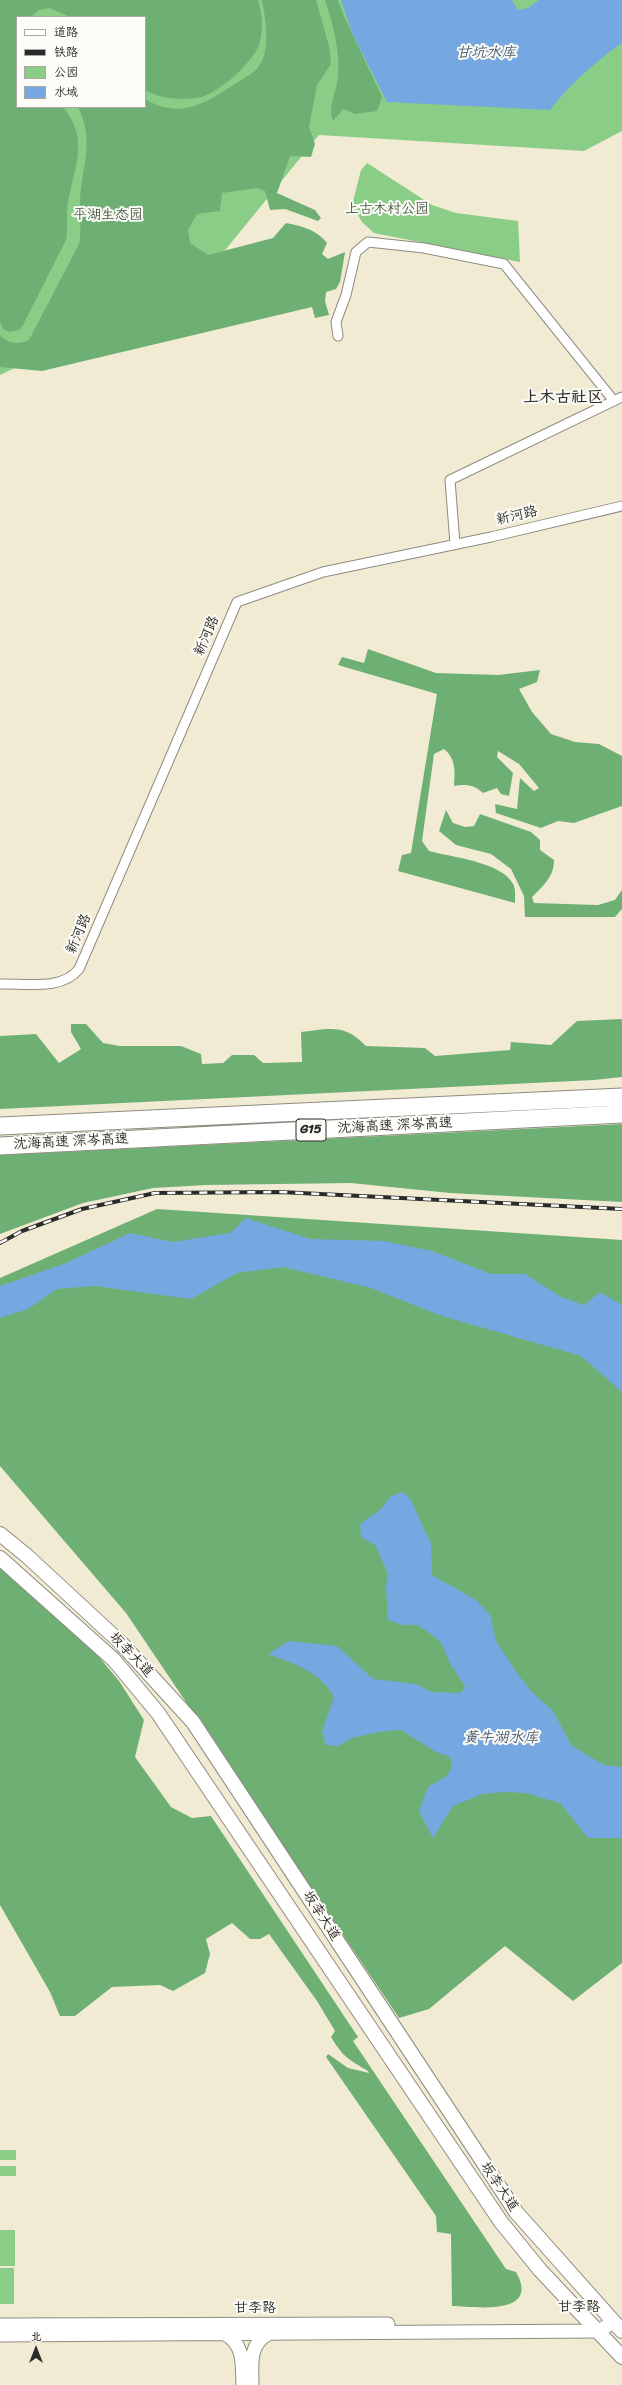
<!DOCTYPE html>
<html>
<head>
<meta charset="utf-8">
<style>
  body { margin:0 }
  #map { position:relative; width:622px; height:2385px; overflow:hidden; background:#f2ebd4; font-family:Sriracha,"LXGW WenKai TC",sans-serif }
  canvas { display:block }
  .legend { position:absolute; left:16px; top:16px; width:130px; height:92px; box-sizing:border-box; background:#fdfcf7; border:1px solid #a9a8a5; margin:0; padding:5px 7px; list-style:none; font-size:12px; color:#2b2b2b }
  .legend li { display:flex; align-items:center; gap:8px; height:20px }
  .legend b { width:20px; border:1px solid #a9a8a5 }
  .north { position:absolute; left:16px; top:2329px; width:40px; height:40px; -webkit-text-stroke:3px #fdfcf7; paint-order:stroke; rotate:0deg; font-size:11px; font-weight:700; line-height:16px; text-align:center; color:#2b2b2b }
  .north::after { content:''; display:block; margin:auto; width:14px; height:18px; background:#2b2b2b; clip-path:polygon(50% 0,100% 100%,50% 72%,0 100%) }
</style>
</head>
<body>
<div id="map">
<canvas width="622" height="2385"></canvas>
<ul class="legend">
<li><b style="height:5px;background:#fff"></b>道路</li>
<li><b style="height:5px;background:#2b2b2b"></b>铁路</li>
<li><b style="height:11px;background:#89cd87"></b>公园</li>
<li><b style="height:11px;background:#75a8e1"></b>水域</li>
</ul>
<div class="north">北</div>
</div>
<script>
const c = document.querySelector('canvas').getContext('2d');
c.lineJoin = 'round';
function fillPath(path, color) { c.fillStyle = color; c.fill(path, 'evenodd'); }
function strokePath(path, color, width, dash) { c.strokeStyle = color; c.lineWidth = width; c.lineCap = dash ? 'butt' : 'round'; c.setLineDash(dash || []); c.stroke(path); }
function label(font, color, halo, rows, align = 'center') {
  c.font = font + ' Sriracha,"LXGW WenKai TC",sans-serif'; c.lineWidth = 4; c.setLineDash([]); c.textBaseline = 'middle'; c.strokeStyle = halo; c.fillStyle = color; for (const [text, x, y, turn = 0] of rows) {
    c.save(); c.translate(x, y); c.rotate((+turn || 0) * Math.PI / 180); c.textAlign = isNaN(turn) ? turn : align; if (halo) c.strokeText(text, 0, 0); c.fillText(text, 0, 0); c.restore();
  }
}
fillPath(new Path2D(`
  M0,0H622V131L584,151L319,135L222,254L25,363L0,375ZM17,17H145V107H17Z
  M367,163L432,205L456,213L518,221L520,262L374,233L362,222L352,205L361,170Z
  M0,2150H16V2160H0Z
  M0,2166H16V2176H0Z
  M0,2230H15V2266H0Z
  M0,2268H14V2304H0Z`), '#89cd87');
fillPath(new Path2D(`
  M0,0H258C262,14 264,30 259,45C253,62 219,93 201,97C185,101 159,99 145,90V17H70L49,8L39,10L31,17H17V107H63C93,143 70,173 67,213C67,222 68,230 66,240L23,325L19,330L9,332L3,329L0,322Z
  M262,0H316L329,46L331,64L317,85L309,127L315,144L311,157L290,156L277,193L315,210L321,218L318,221L285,209L270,210L265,191L258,188L222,193L220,211L197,214L188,230L190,243L208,255L273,238L286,223C302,226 317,230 327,243L322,254L328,259L345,252L340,282L336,289L326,292L325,301L329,315L315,318L312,307L42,371L0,367V335C9,344 17,345 29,340L79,244C82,230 79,216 80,201C82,165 95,142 78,107H145V99C180,120 206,103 235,84C246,77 257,72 262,61C270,46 265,15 262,0Z
  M325,0H338L343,14L382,97L377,111L355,114L343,109L333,121C327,107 337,91 338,76C340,51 333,24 325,0Z
  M368,649L436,673L498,675L540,670L537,682L519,689L532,712L551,734L575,742L599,744L622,756V806L574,823L558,821L541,828L496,813L495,804L517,809L520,778L534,791L539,788L519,764L498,751L497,757L513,773L509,796L501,794L497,788L483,793C474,785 467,784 454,786C455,771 456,759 444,749L434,754L422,841L429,851C451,857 502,862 513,884C516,889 515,897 515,903L398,871L402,855L411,853L437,694L338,665L342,657L364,663Z
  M446,810L453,823L465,827L474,826L480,814L531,832L540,840V850L554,860C554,877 543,886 532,897L534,903L598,905L615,900L622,890V909L615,917H525L524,896L511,869L491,854L456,845L439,831Z
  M622,1019V1077L594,1080L0,1109V1036L36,1034L59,1063L81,1049L71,1032V1024H86L103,1043L120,1046H181L201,1054L202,1064L223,1063L232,1055H254L263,1063L302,1062L301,1032C330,1029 344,1023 366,1046L425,1048L435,1056L510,1050L511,1042L551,1045L577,1021Z
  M622,1124V1202L450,1193L351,1183L206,1185L153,1188L83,1203L0,1234V1155Z
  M157,1209L622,1240V1963L573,2001L505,1946L429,2009L399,2018L126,1613L0,1466V1278Z
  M0,1567L84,1639L119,1681L144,1720L135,1757L171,1807L192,1818L211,1816L358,2037L353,2041L506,2269L516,2272C541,2316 476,2307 452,2306L451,2234L437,2232L436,2216L326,2057L328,2054L348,2068L369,2073L368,2071C348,2059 343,2057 331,2037L335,2031L317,2001L269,1934L260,1939H250L232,1923L206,1939L210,1954L205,1973L173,1991L160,1985L112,1987L75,2016H60L50,1992L0,1905Z`), '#6eb074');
fillPath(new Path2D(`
  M341,0H512L518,10L528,8L539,0H622V43C595,62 570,84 550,110L387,102L352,33Z
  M246,1218L310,1239L384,1241L432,1251L491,1274H525L561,1297L584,1305L600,1292L622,1305V1392L581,1356L442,1316L371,1288L283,1267L237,1273L191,1299L95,1286L57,1289L28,1309L0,1318V1286L64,1264L130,1233L173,1242L230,1233Z
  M403,1492L411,1500L431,1544L432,1575L476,1600L490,1615L496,1641L517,1673L532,1692L553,1711L572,1746L604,1765L622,1767V1838H588L560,1803L526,1793L505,1792L482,1794L453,1806L433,1838L419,1811L428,1787L447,1776L452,1766L450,1757L436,1752L401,1730L378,1732L352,1738L339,1746L326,1745L322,1732L334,1697C321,1672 293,1663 268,1654L289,1641L337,1646L373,1679L416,1684L432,1692L461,1693L465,1686L451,1665L440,1641L418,1625H402L388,1620L386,1587L388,1574L376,1546L361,1537L360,1524L381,1509L391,1496Z`), '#75a8e1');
const street = new Path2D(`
  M338,336L336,322L346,295L356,252L368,242L424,248L504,264L614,401
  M455,544L450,480L622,397
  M0,984C25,983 62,991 79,969L237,602L323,572L491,537L622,506`);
const secondary = new Path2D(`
  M0,2325L388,2324
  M225,2334C245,2345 242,2365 243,2385
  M0,2335L598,2331L614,2322
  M252,2385C252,2366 248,2345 268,2334`);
const primary = new Path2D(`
  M0,1534L27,1556L121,1643L193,1722L516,2212L622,2331
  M0,1558L114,1660L158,1713L501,2222L540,2270L622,2357`);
const highway = new Path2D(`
  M0,1126L622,1097
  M0,1146L622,1114`);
strokePath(street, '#8e8b80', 11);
strokePath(secondary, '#8e8b80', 15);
strokePath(primary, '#8e8b80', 16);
strokePath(highway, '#8e8b80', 19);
strokePath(street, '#fff', 9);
strokePath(secondary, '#fff', 13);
strokePath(primary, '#fff', 14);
strokePath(highway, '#fff', 17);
const rail = new Path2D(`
  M0,1243L22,1231L82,1209L155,1193L280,1192L622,1209`);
strokePath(rail, '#2b2b2b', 4);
strokePath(rail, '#fdfcf7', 2.5, [8]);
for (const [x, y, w] of [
  [311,1130,30]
]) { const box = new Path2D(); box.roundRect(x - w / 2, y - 11, w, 22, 3); c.fillStyle = '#fdfcf7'; c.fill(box); strokePath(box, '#2b2b2b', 1); }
label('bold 13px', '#2b2b2b', null, [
  ["G15",311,1130]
]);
label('14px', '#475c47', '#fdfcf7', [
  ["上古木村公园",387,209],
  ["平湖生态园",108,215]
]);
label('14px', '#2b2b2b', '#fdfcf7', [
  ["新河路",517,516,-13],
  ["新河路",207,636,-67],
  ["新河路",79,934,-67],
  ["沈海高速 深岑高速",395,1126,-3],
  ["沈海高速 深岑高速",71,1142,-3],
  ["坂李大道",131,1655,46],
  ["坂李大道",321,1916,57],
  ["坂李大道",499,2187,56],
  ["甘李路",579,2307],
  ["甘李路",255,2308]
]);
label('italic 15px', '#495d74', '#fdfcf7', [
  ["甘坑水库",486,53],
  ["黄牛湖水库",501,1738]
]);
label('bold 16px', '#2b2b2b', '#fdfcf7', [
  ["上木古社区",563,398]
]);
</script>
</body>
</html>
